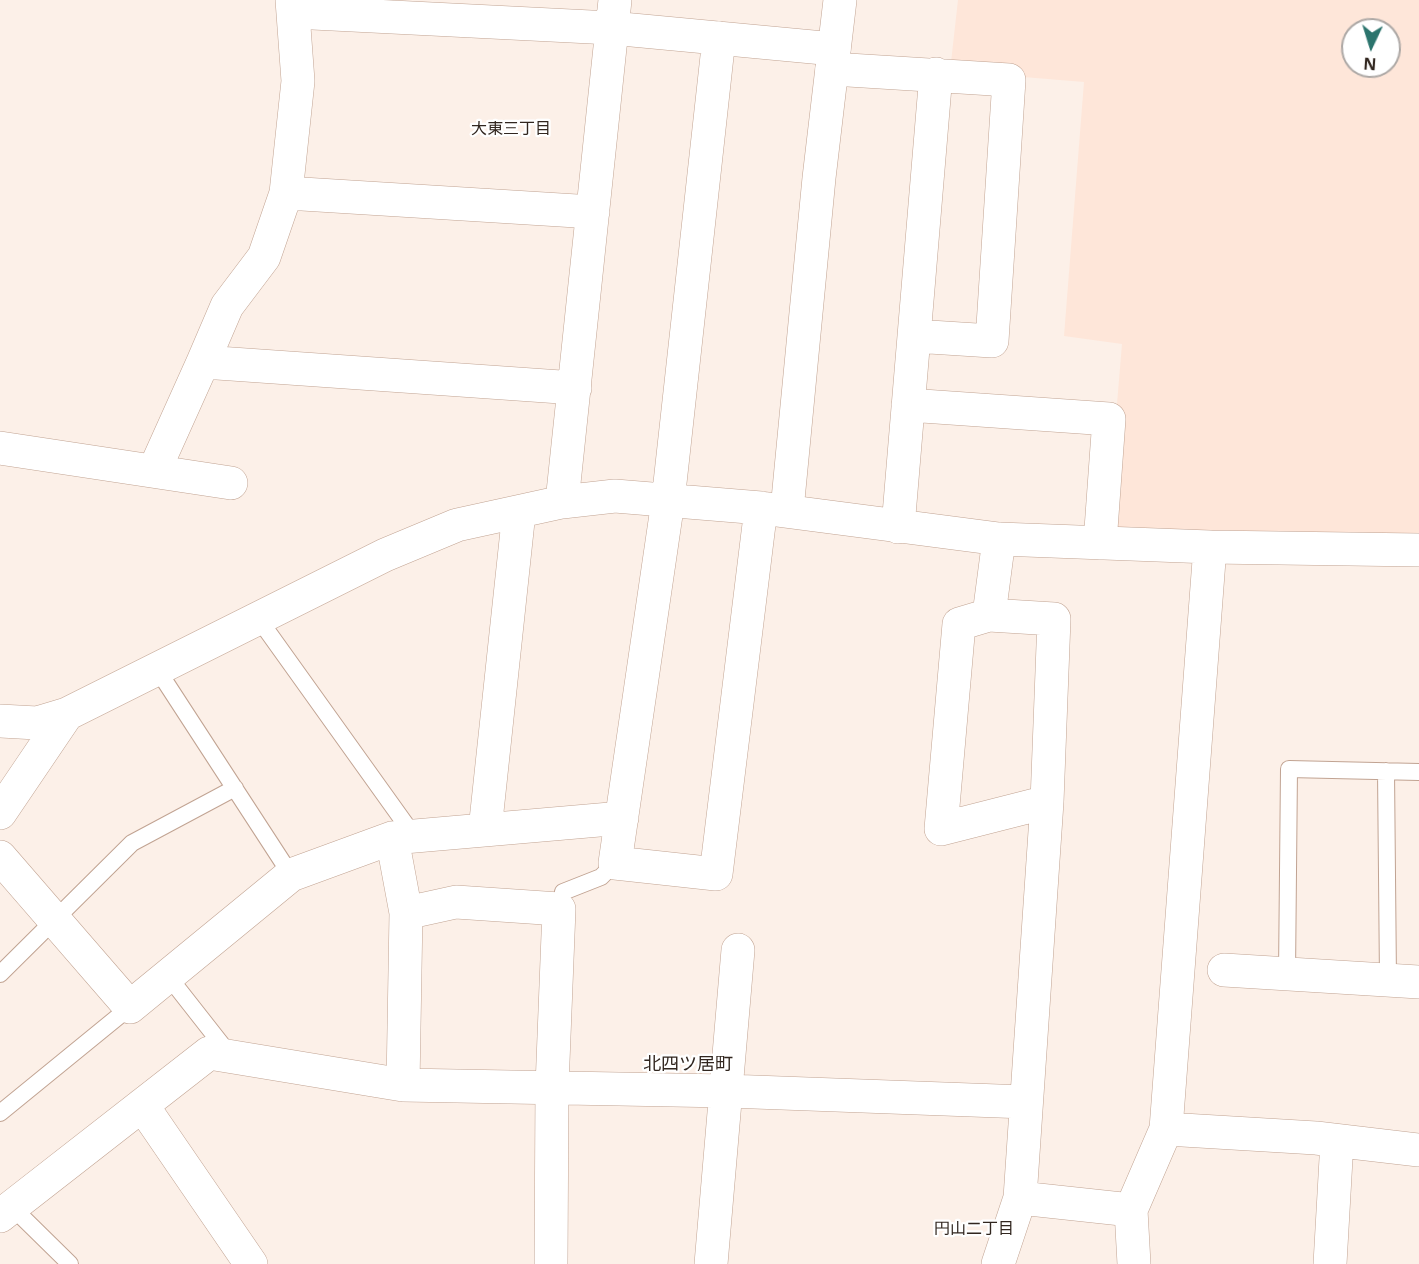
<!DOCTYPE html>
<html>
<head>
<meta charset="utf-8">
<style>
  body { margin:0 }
  #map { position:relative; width:1419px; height:1264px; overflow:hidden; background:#fcf0e8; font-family:"Open Sans",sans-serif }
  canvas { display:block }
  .north { position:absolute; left:1341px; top:18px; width:60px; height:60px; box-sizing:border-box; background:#fff; border:2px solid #ada8a5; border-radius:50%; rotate:184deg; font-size:16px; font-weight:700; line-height:24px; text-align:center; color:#31261f }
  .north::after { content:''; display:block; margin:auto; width:21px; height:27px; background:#2b746d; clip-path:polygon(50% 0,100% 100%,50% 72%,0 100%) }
</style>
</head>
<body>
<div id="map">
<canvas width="1419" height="1264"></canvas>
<div class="north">N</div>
</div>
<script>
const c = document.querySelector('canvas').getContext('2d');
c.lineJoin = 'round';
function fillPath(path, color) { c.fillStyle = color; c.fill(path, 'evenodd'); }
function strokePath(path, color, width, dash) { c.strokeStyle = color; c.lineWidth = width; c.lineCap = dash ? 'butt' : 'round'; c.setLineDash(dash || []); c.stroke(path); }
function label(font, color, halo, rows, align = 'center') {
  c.font = font + ' "Open Sans","Noto Sans JP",sans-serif'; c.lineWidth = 4.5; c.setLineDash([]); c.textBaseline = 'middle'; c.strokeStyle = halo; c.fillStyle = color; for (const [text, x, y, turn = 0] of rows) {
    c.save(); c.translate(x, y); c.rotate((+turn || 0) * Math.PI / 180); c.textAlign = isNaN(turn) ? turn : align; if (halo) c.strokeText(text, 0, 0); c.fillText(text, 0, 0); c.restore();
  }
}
fillPath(new Path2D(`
  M958,0H1419V538L1106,536L1122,344L1064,336L1084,82L950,71ZM1353,30H1389V66H1353Z`), '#fee6d9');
const service = new Path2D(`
  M258,618L414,836
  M157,669L291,875
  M1386,771L1388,980
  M559,909L563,892L601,877L615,863
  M0,974L132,843L235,788
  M1287,974L1289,769L1419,772
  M168,976L230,1055
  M0,1113L130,1007
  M12,1207L70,1264`);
const minor = new Path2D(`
  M292,0L298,81L286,193L264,257L227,306L203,362L575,388
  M293,12L611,28L834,49
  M719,38L668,501L615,863L716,874L761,508
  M832,69L1009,80L992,341L914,336
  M286,193L593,212
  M908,405L1109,419L1100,543
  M0,448L231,483
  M154,471L203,362
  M562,502L615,0
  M898,527L936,74
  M989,615L999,539
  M0,721L37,723L67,714L385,555L457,525L562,502L615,496L761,508L999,539L1210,547L1419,550
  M0,813L67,714
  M485,830L519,512
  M392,838L406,913L403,1085
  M0,857L130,1007L291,875L392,838L622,818
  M406,913L456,902L559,909L552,1087L551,1264
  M1224,970L1419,982
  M142,1105L251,1264
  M1166,1129L1210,547
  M1020,1198L1131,1210
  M0,1216L209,1053L403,1085L727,1091L1026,1102
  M711,1264L738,950
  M998,1264L1020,1198L1047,802L1054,619L989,615L959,624L941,829L1047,802
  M1134,1264L1131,1210L1166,1129L1316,1138L1419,1150
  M1330,1264L1337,1141`);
const tertiary = new Path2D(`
  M787,510L819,178L840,0`);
strokePath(service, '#c1a392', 18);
strokePath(minor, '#c1a392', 34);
strokePath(tertiary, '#c1a392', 34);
strokePath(service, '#fff', 16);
strokePath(minor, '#fff', 33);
strokePath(tertiary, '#fff', 33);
label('16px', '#31261f', '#fff', [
  ["大東三丁目",511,129],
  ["円山二丁目",974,1229]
]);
label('18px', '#31261f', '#fff', [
  ["北四ツ居町",688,1065]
]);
</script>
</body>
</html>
